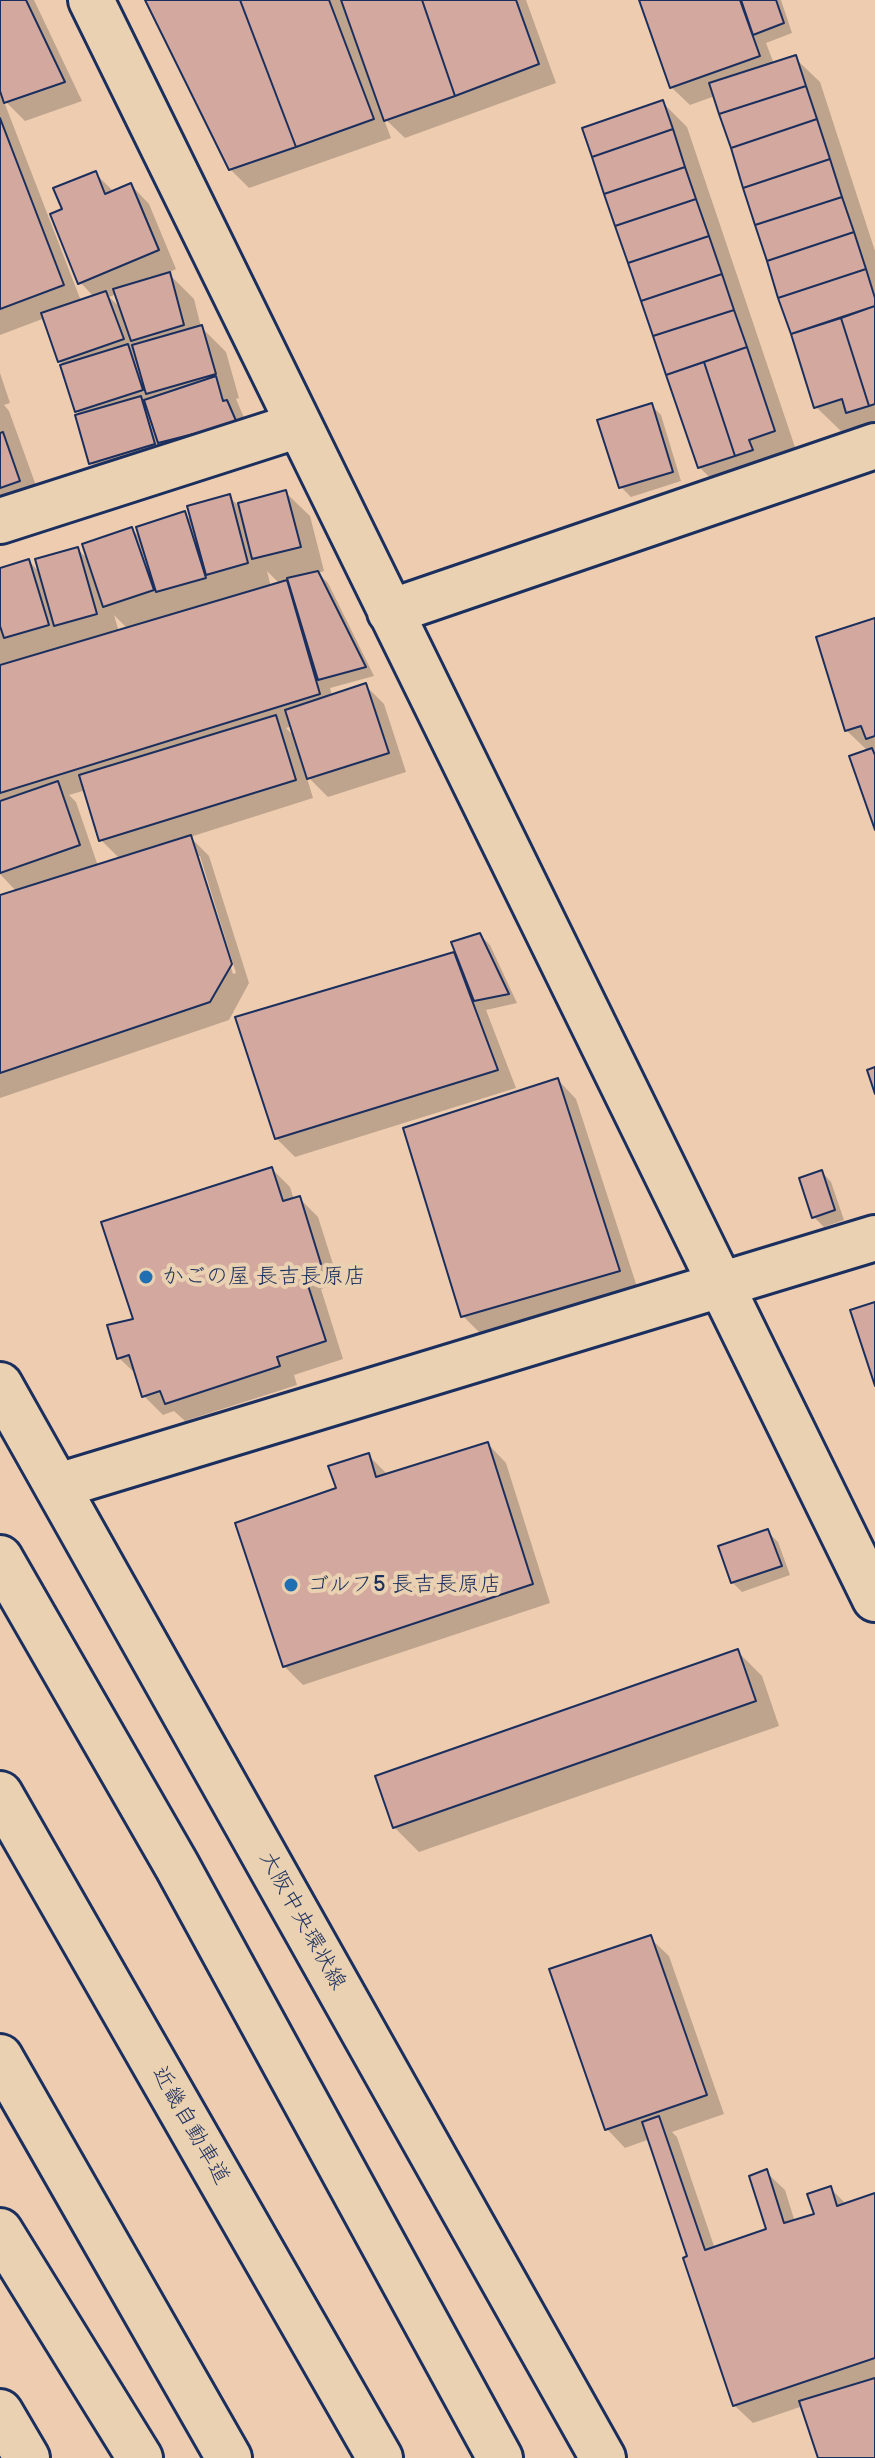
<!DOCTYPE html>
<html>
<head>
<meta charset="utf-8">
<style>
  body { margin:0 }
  canvas { display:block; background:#eeccb0 }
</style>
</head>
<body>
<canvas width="875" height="2458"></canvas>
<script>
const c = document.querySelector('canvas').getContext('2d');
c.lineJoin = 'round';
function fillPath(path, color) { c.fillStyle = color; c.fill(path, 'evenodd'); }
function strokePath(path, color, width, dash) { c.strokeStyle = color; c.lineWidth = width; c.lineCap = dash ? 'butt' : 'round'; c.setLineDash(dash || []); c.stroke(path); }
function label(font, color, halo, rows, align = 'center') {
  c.font = font + ' "Balsamiq Sans","Klee One",sans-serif'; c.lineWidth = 8; c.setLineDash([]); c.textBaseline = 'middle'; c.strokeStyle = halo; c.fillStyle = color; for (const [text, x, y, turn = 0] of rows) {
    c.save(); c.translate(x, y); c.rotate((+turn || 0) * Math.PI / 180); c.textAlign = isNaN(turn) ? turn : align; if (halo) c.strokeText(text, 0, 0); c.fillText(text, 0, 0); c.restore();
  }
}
fillPath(new Path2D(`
  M0,0H34L82,101L25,121L3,99L81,301L94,297L80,282L64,210L95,173L114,192L131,185L149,204L176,269L168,273L194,299L201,327L226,352L239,398L236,399L245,420L110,481L91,463L81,415L77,411L64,366L60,361L45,318L0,335ZM117,294L122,309L109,297Z
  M147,0H526L556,83L405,138L383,117L391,138L249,188L230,169Z
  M641,0H781L792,33L766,43L774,64L795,58L820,82L875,251V436L872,437L860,425L841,431L816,407L715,96L690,105L671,87Z
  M662,102L687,127L798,456L724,491L699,467L585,129Z
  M0,373L10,403L4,405L9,411L43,505L0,520Z
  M651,405L661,415L681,481L631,497L621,487Z
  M285,492L310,516L324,571L318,573L328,583L374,676L330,688L332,696L365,685L384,704L406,772L328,797L306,775L313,798L190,837L209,856L249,983L229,1020L0,1098V897L17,892L0,874V571L29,561L41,574L77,549L90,561L132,529L142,540L184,513L193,522L229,497L238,505ZM267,571L280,584L271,587ZM114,615L128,629L119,632ZM292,726L296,738L286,728ZM86,790L101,840L120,859L98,866L76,802L69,795ZM195,856H200L236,973L233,974Z
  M875,620V824L868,751L846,730Z
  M480,935L490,945L517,1003L486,1010L516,1088L295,1157L276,1138L454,954L460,961Z
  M558,1080L576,1099L638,1290L482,1335L463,1316Z
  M272,1169L290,1187L294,1200L299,1198L318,1217L339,1283L321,1289L343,1359L294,1375L297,1385L185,1421L174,1411L163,1415L144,1396L138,1376L119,1358L135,1321Z
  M822,1172L831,1182L844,1220L824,1227L814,1217Z
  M488,1444L506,1463L550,1603L303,1685L284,1666L338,1489L369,1456L387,1474Z
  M768,1532L778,1542L790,1575L742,1592L732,1582Z
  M737,1651L762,1676L779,1726L419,1852L394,1827Z
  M650,1938L669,1956L724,2114L672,2132L677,2137L715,2249L769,2230L766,2172L785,2190L795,2222L816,2215L830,2188L847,2205L875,2195V2458H820L803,2406L753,2423L734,2405L650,2139L625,2148L607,2129Z`), '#0003');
const building = new Path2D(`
  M0,0H26L65,82L4,103L0,91Z
  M145,0H240L296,147L229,170Z
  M240,0H329L374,119L296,147Z
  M341,0H422L455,96L384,121Z
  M422,0H516L539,64L455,96Z
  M639,0H740L760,56L670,88Z
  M741,0H776L784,23L753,35Z
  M796,55L806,86L719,114L709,83Z
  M806,86L817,119L731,148L719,114Z
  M663,100L673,129L592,157L582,128Z
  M0,118L64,285L0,309Z
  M817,119L830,159L743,188L731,148Z
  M673,129L685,167L604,194L592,157Z
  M830,159L842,197L755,225L743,188Z
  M685,167L696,199L615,226L604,194Z
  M96,171L105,194L131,183L159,250L78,284L50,214L62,209L53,188Z
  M842,197L854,232L767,261L755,225Z
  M696,199L709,236L628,263L615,226Z
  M854,232L866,269L778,298L767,261Z
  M709,236L722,274L641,301L628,263Z
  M866,269L875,298V306L791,334L778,298Z
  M170,272L184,325L131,341L113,289Z
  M722,274L734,310L653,336L641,301Z
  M106,291L124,339L58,362L41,313Z
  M875,306V404L869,406L841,318Z
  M734,310L747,347L666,375L653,336Z
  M841,318L869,406L846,413L842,399L814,408L791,334Z
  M202,325L216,374L146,394L132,345Z
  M128,344L143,390L75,412L60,365Z
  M747,347L775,431L749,440L753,450L735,456L704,362Z
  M704,362L735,456L698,468L666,375Z
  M216,376L223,401L227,400L237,423L158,443L144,400Z
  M141,396L155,444L89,464L75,415Z
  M652,403L673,472L619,488L597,420Z
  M3,432L20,481L0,488V433Z
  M286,490L301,547L252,559L238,503Z
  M230,494L248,563L206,575L187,506Z
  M185,511L206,578L156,592L136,527Z
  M132,527L154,590L103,607L82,544Z
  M78,547L97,614L54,626L35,559Z
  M29,559L49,625L4,638L0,626V568Z
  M318,571L366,667L318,680L287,578Z
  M287,580L320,694L0,793V665Z
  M875,618V736L866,739L861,726L845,731L816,637Z
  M366,683L389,753L307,779L285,710Z
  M276,715L296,780L99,841L79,775Z
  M872,748L875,755V830L849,756Z
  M58,781L80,845L0,873V801Z
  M191,835L232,964L210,1002L0,1073V895Z
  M480,933L509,994L474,1001L451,942Z
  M454,952L498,1070L275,1139L235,1017Z
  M875,1067V1094L867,1070Z
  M558,1078L620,1271L461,1317L403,1128Z
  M272,1167L283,1201L300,1196L321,1264L303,1270L326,1341L277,1357L280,1366L165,1404L160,1391L142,1397L129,1355L117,1359L107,1325L133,1319L101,1222Z
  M822,1170L835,1210L812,1218L799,1178Z
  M875,1302V1386L850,1310Z
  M488,1442L533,1584L283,1667L235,1523L336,1488L328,1466L369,1453L376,1477Z
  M768,1529L782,1566L731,1583L718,1546Z
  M738,1649L756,1701L393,1828L375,1776Z
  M651,1935L707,2095L605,2130L549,1969Z
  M659,2116L705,2250L766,2229L749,2176L767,2169L784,2223L814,2214L807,2194L831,2186L837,2206L875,2193V2358L733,2406L683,2258L687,2256L642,2122Z
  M875,2378V2458H818L799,2401Z`);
fillPath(building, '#d3a89e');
strokePath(building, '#1b2f5e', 2);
const minor = new Path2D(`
  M91,0L875,1599
  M0,521L299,425
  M390,612L875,446
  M58,1486L875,1238`);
const major = new Path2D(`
  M0,1385L603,2458
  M0,2412L27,2458`);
const highway = new Path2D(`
  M0,1558L177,1866L500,2458
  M0,1794L380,2458
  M0,2057L229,2458
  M0,2231L140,2458`);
strokePath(minor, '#1b2f5e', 50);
strokePath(major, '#1b2f5e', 50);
strokePath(highway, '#1b2f5e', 50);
strokePath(minor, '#ead1b2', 44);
strokePath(major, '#ead1b2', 44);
strokePath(highway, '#ead1b2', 44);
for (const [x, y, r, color] of [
  [146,1277,8,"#1f6fb2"],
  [291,1585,8,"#1f6fb2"]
]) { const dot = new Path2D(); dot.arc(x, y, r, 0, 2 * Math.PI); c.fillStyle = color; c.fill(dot); strokePath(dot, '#ead1b2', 3); }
label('22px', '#1b2f5e', '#ead1b2', [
  ["かごの屋 長吉長原店",162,1277],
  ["ゴルフ5 長吉長原店",307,1585]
], 'left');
label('22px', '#1b2f5e', '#ead1b2', [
  ["大阪中央環状線",302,1921,61],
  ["近畿自動車道",190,2126,60]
]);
</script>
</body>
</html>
